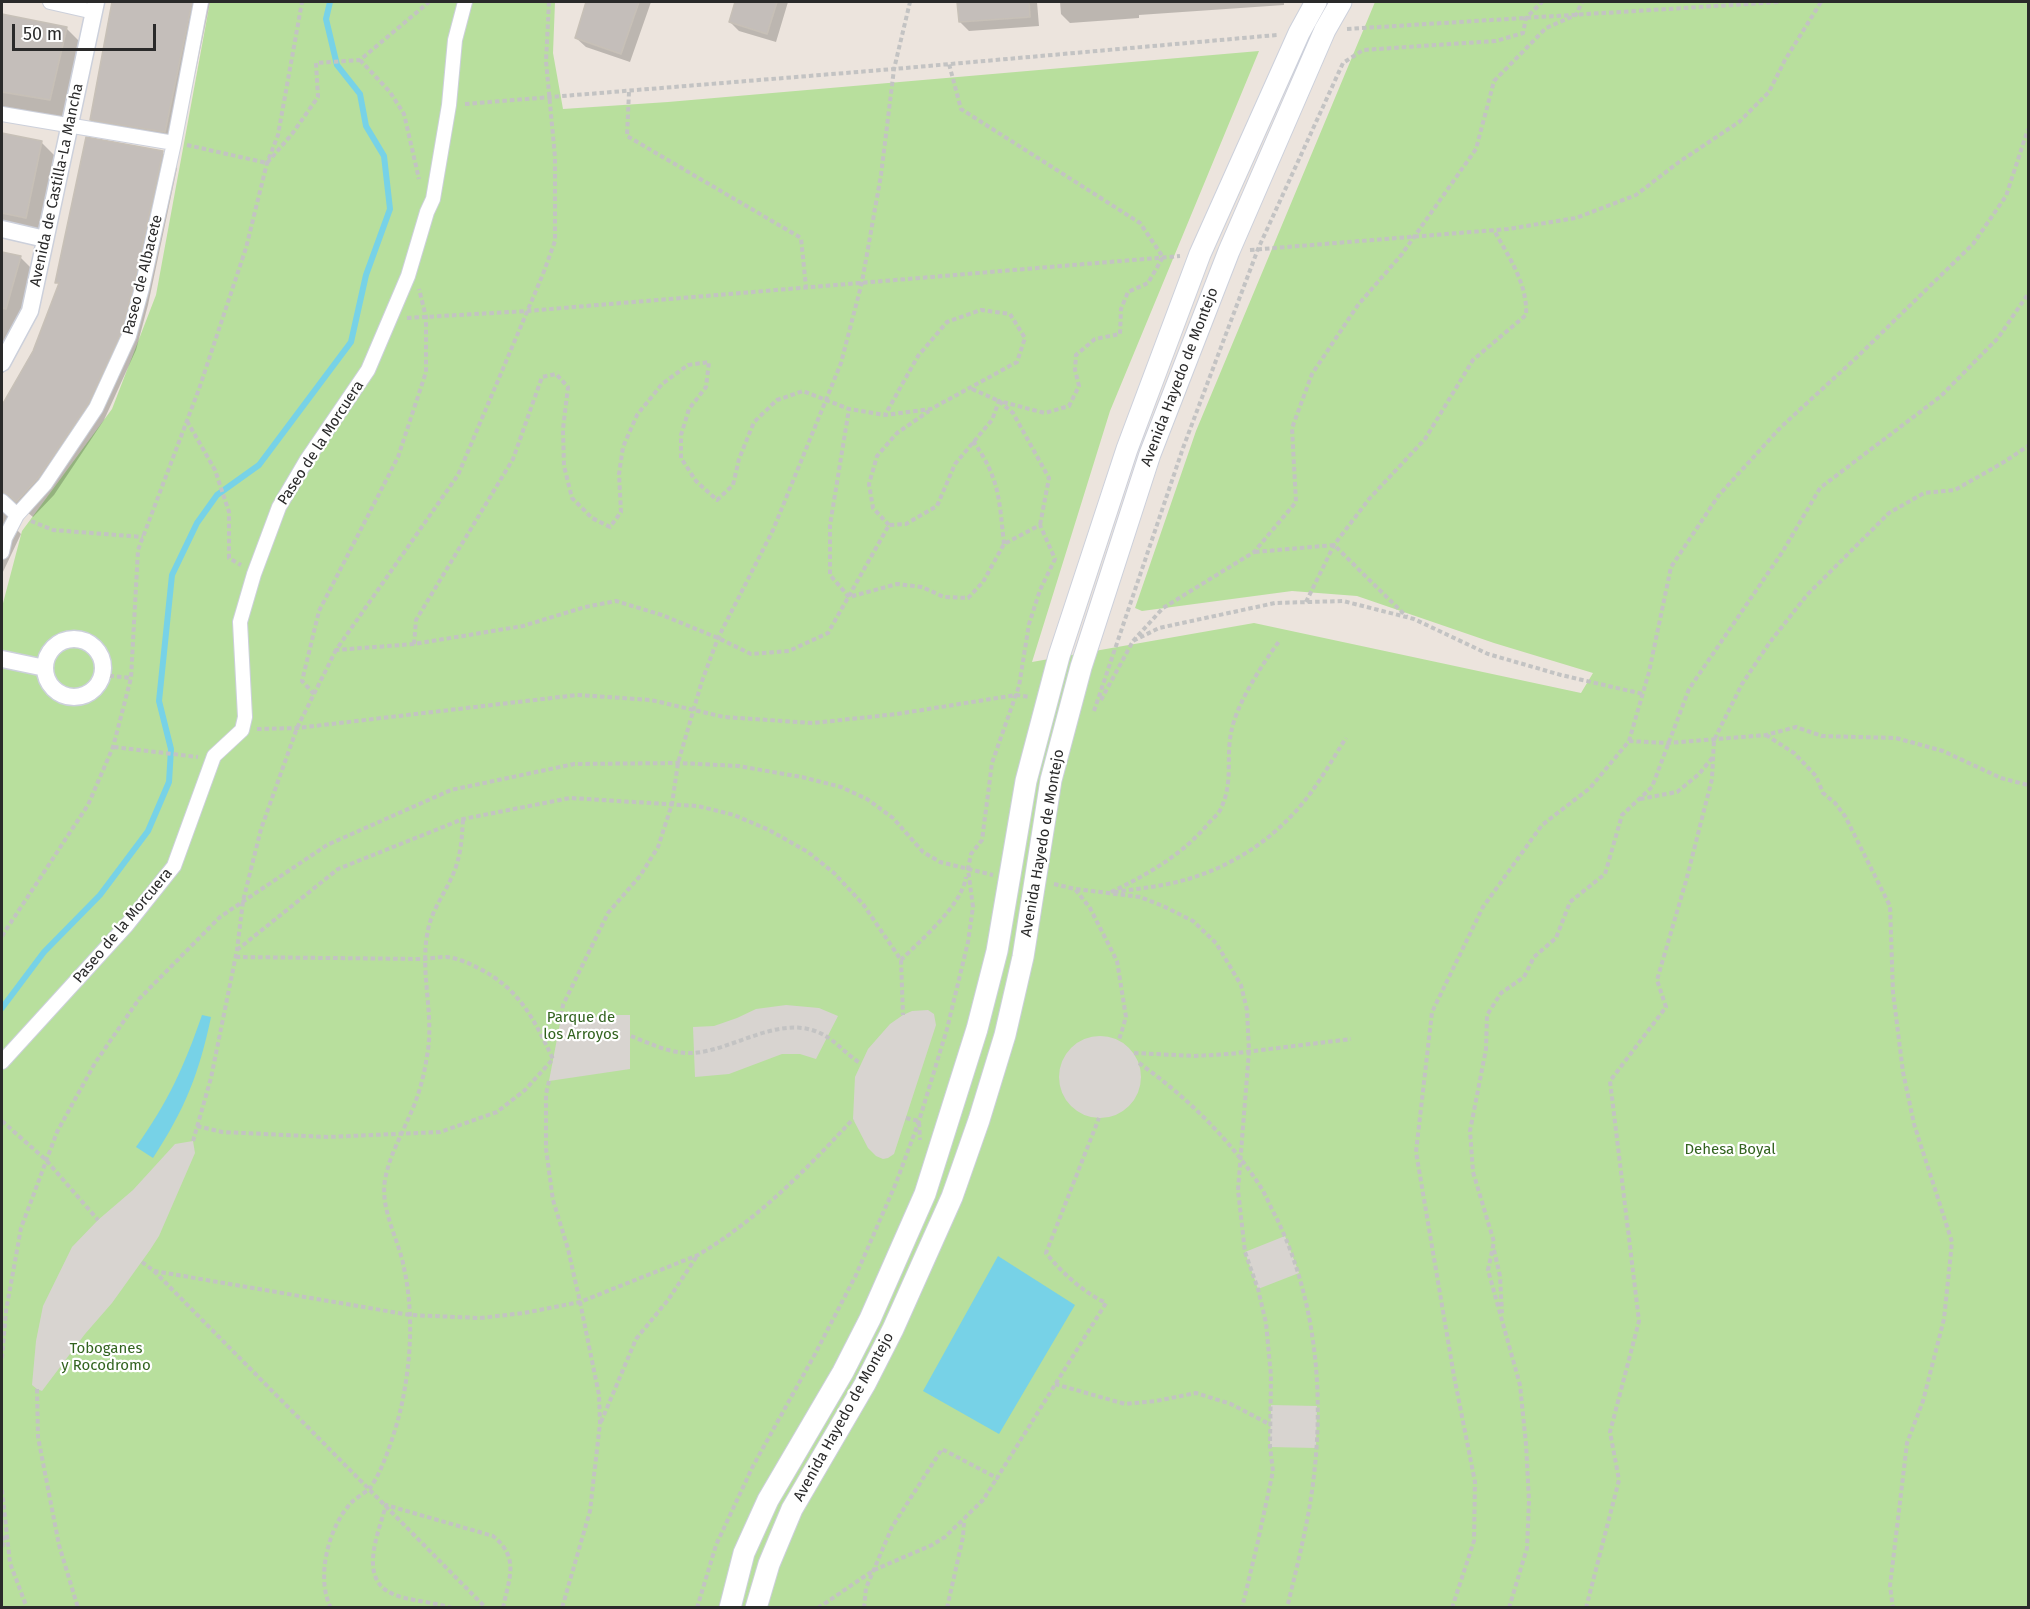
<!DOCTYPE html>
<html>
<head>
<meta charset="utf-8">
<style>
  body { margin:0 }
  #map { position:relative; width:2030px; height:1609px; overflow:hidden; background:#ece4dd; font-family:"Fira Sans",sans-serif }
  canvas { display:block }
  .frame { position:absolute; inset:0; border:3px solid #2a2a2a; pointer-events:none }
  .scale { position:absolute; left:12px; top:24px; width:144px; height:27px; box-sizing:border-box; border:3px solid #2a2a2a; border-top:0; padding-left:8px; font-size:18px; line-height:21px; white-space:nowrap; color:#2a2a2a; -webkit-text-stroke:4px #fff; paint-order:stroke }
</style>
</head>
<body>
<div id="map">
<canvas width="2030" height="1609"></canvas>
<div class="frame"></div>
<div class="scale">50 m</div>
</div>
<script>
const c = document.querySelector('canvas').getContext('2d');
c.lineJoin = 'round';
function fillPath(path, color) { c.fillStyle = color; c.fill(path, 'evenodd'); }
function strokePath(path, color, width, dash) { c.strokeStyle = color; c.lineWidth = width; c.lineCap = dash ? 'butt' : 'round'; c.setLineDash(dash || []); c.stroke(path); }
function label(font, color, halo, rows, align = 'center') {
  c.font = font + ' "Fira Sans",sans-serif'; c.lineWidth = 4.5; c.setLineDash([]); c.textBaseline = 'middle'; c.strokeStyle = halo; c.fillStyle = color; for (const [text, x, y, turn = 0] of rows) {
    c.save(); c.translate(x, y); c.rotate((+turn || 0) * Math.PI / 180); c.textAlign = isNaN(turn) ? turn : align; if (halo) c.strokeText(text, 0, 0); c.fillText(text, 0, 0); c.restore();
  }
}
fillPath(new Path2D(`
  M210,2H555L553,53L563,109L668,102L1259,51L1110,411L1032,662L1254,623L1581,693L1593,673L1494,643L1357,596L1292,591L1142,611L1135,608L1196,431L1375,2H2028V1607L2,1608V607L22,531L112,409L156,295Z`), '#b8df9d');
fillPath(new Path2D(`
  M786,1005L819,1008L838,1016L816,1059L800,1054H782L729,1074L695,1077L693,1027L714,1026L737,1018L756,1009Z
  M928,1010L934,1014L936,1025L894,1154L888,1158L883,1159L876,1156L868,1148L853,1119L855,1077L868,1049L890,1024L903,1015L912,1011Z
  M608,1015H630V1069L549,1081L560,1023Z
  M1059 1077a41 41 0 1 1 82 0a41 41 0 1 1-82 0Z
  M193,1141L195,1153L159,1236L150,1250L112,1303L85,1334L42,1391L37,1389L32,1385L36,1341L43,1306L72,1247L98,1220L133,1190L175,1144Z
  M1285,1236L1299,1273L1258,1289L1245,1252Z
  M1271,1405L1317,1406L1316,1448L1270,1447Z`), '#d8d4d0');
fillPath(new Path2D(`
  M202,1015L211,1017C199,1074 185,1109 153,1158L136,1147C168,1102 184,1067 202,1015Z
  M998,1256L1075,1305L999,1434L923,1391Z`), '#77d2e7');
fillPath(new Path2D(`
  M114,2H210L180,147L106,134L91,119Z
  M587,2H651L630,62L586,47L576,38Z
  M737,2H788L776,42L739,31L730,22Z
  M959,2H1037L1039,26L969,31L960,22Z
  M1060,2H1284V5L1139,15V18L1070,23L1061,14Z
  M2,15L66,28L85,47L68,118L2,107Z
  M2,135L41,142L60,161L45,236L2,228Z
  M161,151L177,168L148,305L136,350L104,420L54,495L33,517L22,508L9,522L21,534L2,574V405L34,352L60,285L57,282Z
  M2,253L20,257L39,276L19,347L2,375Z`), '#0003');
strokePath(new Path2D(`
  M2,1008L44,952L100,895L148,831L169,782L171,749L159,701L172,575L197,523L217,495L259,465L351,342L366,275L390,209L384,156L366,126L360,94L337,65L326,19L330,2`), '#77d2e7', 6);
const building = new Path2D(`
  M112,2H192L165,132L90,120Z
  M586,2H639L621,54L575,38Z
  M735,2H777L767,34L729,22Z
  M957,2H1029L1030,17L959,22Z
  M2,14L67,27L50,100L2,92Z
  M2,133L42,141L26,218L2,213Z
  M86,137L163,151L133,288L121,333L88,404L38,478L16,502L8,494L2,492V405L33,351L59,283H55Z
  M2,252L21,256L6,309L2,308Z`);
fillPath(building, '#c4beba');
strokePath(building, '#c7c0b7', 1.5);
const pedestrian = new Path2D(`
  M50,2L94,12
  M2,114L174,143
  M2,501L17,515
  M2,552L5,538L17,515L45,484L96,408L129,336L142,288L174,143L201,2
  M2,1062L127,925L174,866L214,756L242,730L245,717L240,622L254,574L279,507L306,461L368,370L408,276L427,212L433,199L449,105L455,40L465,2`);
const minor = new Path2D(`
  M2,229L45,239
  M2,363L30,311L96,2
  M45 668a29 29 0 1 1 58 0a29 29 0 1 1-58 0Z
  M2,659L45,668`);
const tertiary = new Path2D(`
  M730,1608L744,1553L768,1500L843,1372L870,1319L925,1194L977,1029L997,951L1026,781L1059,656L1127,449L1200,254L1299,33L1316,2
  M756,1608L769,1564L792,1509L865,1384L893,1329L952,1197L979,1120L1005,1035L1023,957L1051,780L1081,667L1150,454L1229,251L1325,30L1341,2`);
strokePath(pedestrian, '#ccd0db', 16);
strokePath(minor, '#ccd0db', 19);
strokePath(tertiary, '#ccd0db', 23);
strokePath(new Path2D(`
  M549,2L546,61L555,157V241L543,274L458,475L336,650L414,644L523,626L585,607L616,601L662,615L718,638L751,654L789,651L828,633L889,525L906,524L937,506L955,464L992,420L999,401L1045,413L1069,406L1079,386L1075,370L1076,355L1095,339L1120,334L1121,309L1128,292L1148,283L1163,257L1140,223L961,109L949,64
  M1347,29L1780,2
  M360,60L390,92L404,114L419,179
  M629,92L627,136L801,238L806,287
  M465,104L894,69L1277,35
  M187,145L267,163L292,134L318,97L316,63L360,60L429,2
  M1250,250L1508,229L1576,218L1636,195L1679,162L1739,122L1769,92L1785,60L1821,2
  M407,318L527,311L1180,256
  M972,389L999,401L1013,413L1049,478L1040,525
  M187,421L215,470L229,512V558L241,565
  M973,441C1000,479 999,499 1004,544
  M31,521L53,530L143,537
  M889,525L873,508L869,484L877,456L897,433L929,411
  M1255,552L1334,545L1407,617
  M1306,602L1334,545L1369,499L1425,439L1473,360L1526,315C1528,284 1508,256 1494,230
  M1133,641L1163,608L1254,552L1296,502L1292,428L1312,374L1358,305L1402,254L1476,149L1494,81L1546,28L1576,15L1582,2
  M414,644L416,620L513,459L542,377L556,374L568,387L563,429L564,466L572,498L592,518L610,527L621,512L619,474L623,447L637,415L662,384L688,365L709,362L706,387L689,409L681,435V458L696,481L717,500L733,485L739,459L754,422L777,400L803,391L849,409L885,415L931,409L1017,362L1025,338L1010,314L981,310L947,322L918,356L885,415
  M102,675L131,678
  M314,694L302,681L319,611L398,457L426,372V317L419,289
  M1101,700L1133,641L1159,628L1275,603L1343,601L1414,619L1488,654L1561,675L1643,694
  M1094,711L1183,448L1258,249L1343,63L1363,50L1496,41L1523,33L1526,18L1542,2
  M257,729L297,728L577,695L651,700L724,717L813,723L897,714L1016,695L1029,697
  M1766,735L1794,753L1816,776L1823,793L1835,803L1845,816L1890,906L1893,992L1903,1072L1914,1124L1952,1242L1944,1319L1923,1401L1907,1443L1890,1586L1893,1608
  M1629,741L1668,743L1766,735L1796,727L1822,736L1896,738L1943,751L2001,778L2028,785
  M114,747L198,757
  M1640,799L1677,792L1699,774L1713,757
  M1054,884L1075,889L1090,908L1117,961L1126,1017L1119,1040
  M1076,889L1140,897L1163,906L1193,921L1216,943L1241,985L1247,1010L1249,1051L1238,1190L1245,1252L1258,1289L1266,1323L1271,1376L1270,1447L1273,1471L1258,1541L1242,1608
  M1111,892C1147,875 1182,855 1208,824C1213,818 1220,813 1222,806C1233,781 1226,759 1231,733C1236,704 1263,663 1280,640
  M1114,892C1135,889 1156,887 1177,882C1222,871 1263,847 1294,813C1315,791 1330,763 1346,738
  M2,936L88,805L113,747L131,678L138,550L199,389L246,248L267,163L278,135L302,2
  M237,950L338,869L463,819L570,798L698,806L734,815L769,830L808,852L834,873L863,904L901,960L903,1015
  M901,960C921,940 962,905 966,877
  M560,1023L563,1005L608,913L640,876L658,847L672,804L678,763L702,681L718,638L773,530L841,363L862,282L881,175L894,69L910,2
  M631,1036C651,1044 671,1054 693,1053C733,1050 776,1017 815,1031C833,1037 844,1053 860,1063
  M1134,1053L1195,1056L1229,1054L1351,1039
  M1139,1063C1187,1097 1230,1139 1262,1189C1267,1198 1271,1208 1276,1217C1320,1307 1326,1412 1309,1510C1303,1543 1295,1575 1287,1608
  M549,1081L546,1094V1149L553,1200L568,1249L580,1302L599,1395L600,1423L590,1511L562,1608
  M906,1118L919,1121L920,1140
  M2,1121L46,1160L98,1220
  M197,1126L222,1132L328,1137L440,1132L497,1112L525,1090L553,1059C534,1019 519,988 478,968C469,963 457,958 447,957C439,957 431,958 424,959L235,957
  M193,1141L211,1078L237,950L243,901L261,829L297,728L336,650
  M1494,1250L1500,1276L1502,1313
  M142,1262L154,1271L486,1608
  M154,1271L410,1315L480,1318L524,1313L580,1302L698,1255C757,1220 807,1169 853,1119
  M2,1358L6,1311L21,1228L57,1132L95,1063L139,999L220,917L327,845L451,790L574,764L678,763L738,766L802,777L841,787L867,799L893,818L923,852L940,862L993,875
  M1055,1384L1125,1404L1156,1401L1196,1393L1231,1404L1271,1425
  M37,1389L38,1437L59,1545L78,1608
  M601,1422L636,1339L668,1300L697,1256
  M2,1490L10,1563L27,1608
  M2,1540L7,1535L2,1547
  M331,1608C315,1578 329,1525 352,1502C357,1497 365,1493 370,1488C383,1471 396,1429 401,1408C411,1362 414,1314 404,1268C399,1240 380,1210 385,1180C389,1157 400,1138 409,1117C418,1098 424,1077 427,1056C435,1014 419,972 428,930C432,909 446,892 454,872C461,855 462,837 463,819
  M452,1608C435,1602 408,1601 393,1594C357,1579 379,1532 386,1505L493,1536C520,1558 509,1578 503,1608
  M697,1608L716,1545L753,1466L815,1354L856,1275L896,1183L919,1121L947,1029L968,942L973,907L968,869L971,854L982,840L992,763L1019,686L1029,624L1040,590L1055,559L1040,525L1004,544L983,582L968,598L944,597L922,587L897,584L849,597L830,575V525L849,409
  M818,1608L874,1570L932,1545L945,1537L983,1500L997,1478
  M864,1608L866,1588L892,1527L942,1449L997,1478L1106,1303C1082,1291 1063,1274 1046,1253L1099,1118
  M947,1608L963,1537L964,1521
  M1452,1608L1474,1541L1475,1482L1454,1376L1416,1152L1432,1012L1483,907L1542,825L1590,788L1629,741L1649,672L1671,567L1719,495L1781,427L1856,358L1973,244L2006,196L2028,129
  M1509,1608L1527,1548L1529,1501L1526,1444L1520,1385L1488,1270L1494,1242L1473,1172L1470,1131L1486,1049L1487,1015L1501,993L1524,977L1534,957L1556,938L1570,902L1605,874L1622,815L1652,787L1689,689L1783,551L1820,488L1941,396L1998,338L2028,294
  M1586,1608L1619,1480L1610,1432L1639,1321L1610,1081L1666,1007L1657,980L1686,881L1712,779L1714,740L1742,684L1770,642L1807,595L1889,513L1924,493L1955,490L2004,462L2028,446`), '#c3c3c3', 4, [4.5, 3]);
strokePath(pedestrian, '#fff', 14);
strokePath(minor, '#fff', 16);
strokePath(tertiary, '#fff', 21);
label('15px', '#2a2a2a', '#fff', [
  ["Avenida de Castilla-La Mancha",57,185,-78],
  ["Paseo de Albacete",143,275,-76],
  ["Avenida Hayedo de Montejo",1180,377,-69],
  ["Paseo de la Morcuera",321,443,-57],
  ["Avenida Hayedo de Montejo",1043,843,-80],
  ["Paseo de la Morcuera",123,926,-50],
  ["Avenida Hayedo de Montejo",844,1417,-61]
]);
label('15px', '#32631f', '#fff', [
  ["Parque de",581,1018],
  ["los Arroyos",581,1035],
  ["Dehesa Boyal",1730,1150],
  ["Toboganes",106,1349],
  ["y Rocodromo",106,1366]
]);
</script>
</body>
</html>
